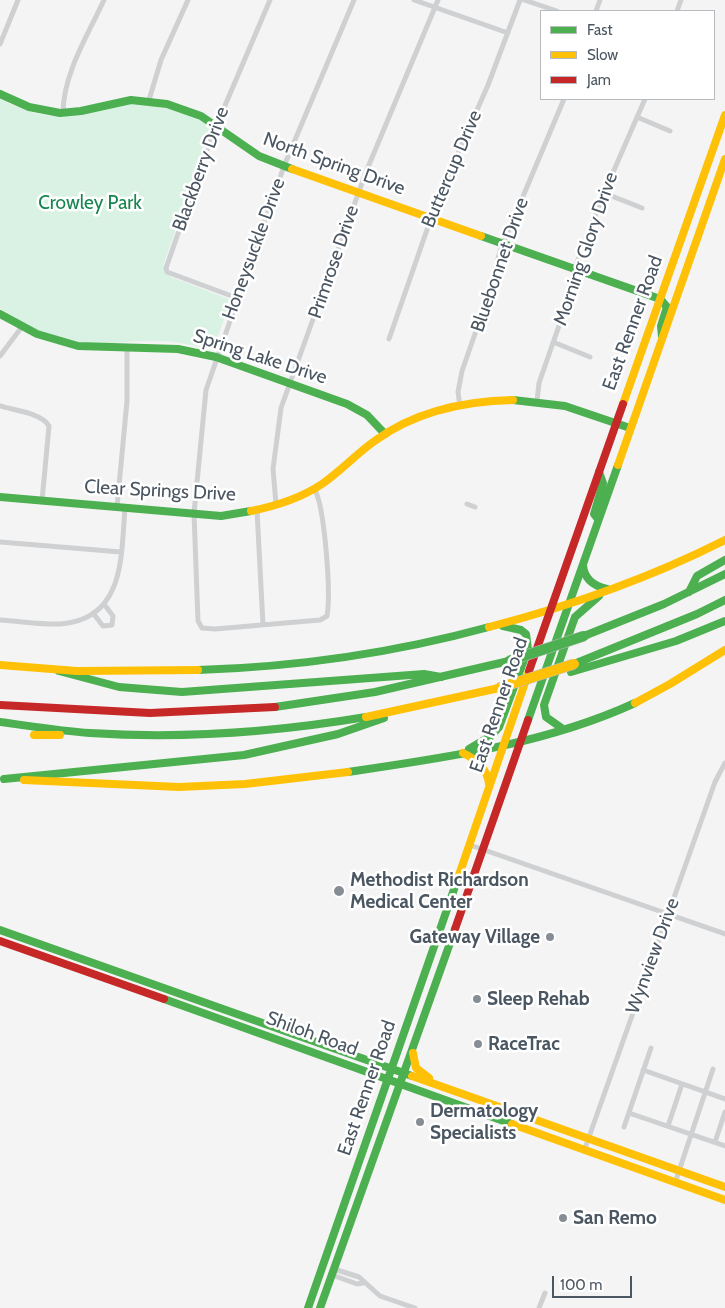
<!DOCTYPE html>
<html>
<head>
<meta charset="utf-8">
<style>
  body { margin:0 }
  #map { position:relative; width:725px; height:1308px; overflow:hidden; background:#f4f4f4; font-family:Cabin,sans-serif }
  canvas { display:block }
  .legend { position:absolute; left:540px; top:10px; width:175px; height:90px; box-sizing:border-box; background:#fff; border:1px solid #b7bbc0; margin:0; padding:6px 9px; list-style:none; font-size:15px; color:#4a5661 }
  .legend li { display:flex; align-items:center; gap:10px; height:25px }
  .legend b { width:25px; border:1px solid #b7bbc0 }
  .scale { position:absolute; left:552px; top:1276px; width:80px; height:22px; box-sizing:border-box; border:2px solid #4a5661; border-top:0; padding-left:6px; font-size:15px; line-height:18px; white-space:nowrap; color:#4a5661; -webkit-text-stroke:4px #fff; paint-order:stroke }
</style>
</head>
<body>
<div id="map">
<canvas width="725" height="1308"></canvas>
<ul class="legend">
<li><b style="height:6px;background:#4caf50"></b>Fast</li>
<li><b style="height:6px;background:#ffc107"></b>Slow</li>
<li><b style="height:6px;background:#c62828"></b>Jam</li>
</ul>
<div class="scale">100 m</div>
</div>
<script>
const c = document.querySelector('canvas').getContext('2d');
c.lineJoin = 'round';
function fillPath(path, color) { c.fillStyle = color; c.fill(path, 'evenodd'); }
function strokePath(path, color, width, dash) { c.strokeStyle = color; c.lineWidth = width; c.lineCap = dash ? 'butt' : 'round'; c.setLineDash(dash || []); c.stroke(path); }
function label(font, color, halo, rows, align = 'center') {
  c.font = font + ' Cabin,sans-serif'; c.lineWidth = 5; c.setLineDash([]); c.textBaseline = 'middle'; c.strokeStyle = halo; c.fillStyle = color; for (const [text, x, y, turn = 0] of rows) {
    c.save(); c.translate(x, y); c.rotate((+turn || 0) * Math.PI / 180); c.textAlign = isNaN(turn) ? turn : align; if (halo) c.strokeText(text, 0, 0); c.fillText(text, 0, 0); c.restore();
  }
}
fillPath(new Path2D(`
  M0,99C20,109 39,117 62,116C81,116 97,108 115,105C144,101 187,109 211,128L163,266L171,277L231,300L213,350C195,346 176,341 157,341C136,340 116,344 95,344C61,344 27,328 0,308Z`), '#d9f2e3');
strokePath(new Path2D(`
  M414,0L508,33
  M524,0L557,11
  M596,11L600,0
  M677,11L681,0
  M0,44L18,0
  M149,100L161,60L188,0
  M63,113C63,74 88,35 104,0
  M637,117L670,131
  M604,193L642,208
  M237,298L167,272L166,268L212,136L270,0
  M389,339L437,201L488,85L520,0
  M553,342L590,357
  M0,356L21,328
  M537,401L539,383L568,300L575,268L604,193L645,99
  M0,406C13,410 42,413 49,426L42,501
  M460,406L458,392L462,371L489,294L500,251L564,99
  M314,488C325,506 331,594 327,616L320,620L215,629L202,628L198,621L194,513L206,390L284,166L354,0
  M276,504L273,469L281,408L366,172L438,0
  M467,504L475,507
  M117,507L127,401V347
  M257,510L263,625
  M0,542L121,552
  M93,613L103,626L112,625L113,616L104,604
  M0,620C20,621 41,625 61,624C125,619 121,556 125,508
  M470,845L725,934
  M643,1070L725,1099
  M629,1113L725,1146
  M668,1126L682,1084
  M624,1127L651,1048
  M715,1142L725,1112
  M584,1151L715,782L725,763
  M675,1183L713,1069
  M333,1272L337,1270L359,1277L380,1296L415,1308
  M333,1272L335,1276L357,1284L363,1283
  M539,1308L545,1293`), '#ced0d2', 5);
strokePath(new Path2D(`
  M0,94L29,107L60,113L81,111L131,100L167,104L201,116L259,156L292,169
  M481,236L660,299L667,307L661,326L662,337
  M0,314L37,334L78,346L178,349L216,357L347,404L367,415L385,434
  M513,400L565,406L630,428
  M0,497L221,516L251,511
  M598,519L594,514L603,483L599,472
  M583,565C584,579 594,586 607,589
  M689,592L697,576L725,560
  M584,636L664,604L725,574
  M574,664L697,614L725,600
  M198,670C296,667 394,653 489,627
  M59,671L119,687L182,692L424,674L441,677
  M571,672L676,641L725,621
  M275,707L375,692L509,661
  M528,720L618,465
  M0,722C30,726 60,731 90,733C182,739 276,732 366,717
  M563,729L546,717L544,705L575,617L599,596
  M469,749L491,736L499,727L528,649L526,634L521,630L503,626
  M348,772C444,758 546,744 635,703
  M4,779L244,755L338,734L384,718
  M0,930L412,1076
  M164,999L512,1124
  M308,1308L459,875
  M320,1308L455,929`), '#4caf50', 8);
strokePath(new Path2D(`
  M292,169L481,236
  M623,404L725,115
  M618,465L725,159
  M251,511C276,506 301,498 322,484C341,471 357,453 376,440C415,412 465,401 513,400
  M489,627C570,606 650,578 725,540
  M0,665L77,671L198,670
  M635,703L670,684L725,650
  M366,717L499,688
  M34,735H60
  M463,753C477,760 487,768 489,784
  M24,780L179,787L245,784L348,772
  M459,875L529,671
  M413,1053L416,1068L429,1078
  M412,1076L725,1187
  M512,1124L725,1200`), '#ffc107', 8);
strokePath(new Path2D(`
  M529,671L623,404
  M0,705L150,713L275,707
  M455,929L528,720
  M0,941L164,999`), '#c62828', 8);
const fastBridge = new Path2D(`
  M509,661L584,636`);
const slowBridge = new Path2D(`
  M499,688L574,664`);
strokePath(fastBridge, '#b9bec3', 11, []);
strokePath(slowBridge, '#b9bec3', 11, []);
strokePath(fastBridge, '#4caf50', 10);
strokePath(slowBridge, '#ffc107', 10);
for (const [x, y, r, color] of [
  [339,891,6,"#868d94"],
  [550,937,5,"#868d94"],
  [477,999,5,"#868d94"],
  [478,1044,5,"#868d94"],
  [420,1122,5,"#868d94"],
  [563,1218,5,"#868d94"]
]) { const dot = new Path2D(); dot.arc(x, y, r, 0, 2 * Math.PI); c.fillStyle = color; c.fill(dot); strokePath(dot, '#fff', 2); }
label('19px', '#4a5661', '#fff', [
  ["North Spring Drive",334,164,20],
  ["Blackberry Drive",201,169,-70],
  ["Buttercup Drive",452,169,-67],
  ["Honeysuckle Drive",254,249,-70],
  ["Morning Glory Drive",586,249,-71],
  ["Primrose Drive",334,262,-71],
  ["Bluebonnet Drive",500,265,-71],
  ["East Renner Road",633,323,-70],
  ["Spring Lake Drive",260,357,18],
  ["Clear Springs Drive",160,491,3],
  ["East Renner Road",499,705,-71],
  ["Wynview Drive",653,956,-70],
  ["Shiloh Road",312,1034,20],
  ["East Renner Road",367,1088,-71]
]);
label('19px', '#17864f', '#fff', [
  ["Crowley Park",90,203]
]);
label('bold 19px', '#4a5661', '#fff', [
  ["Methodist Richardson",350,880],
  ["Medical Center",350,902],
  ["Gateway Village",540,937,"right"],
  ["Sleep Rehab",487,999],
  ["RaceTrac",488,1044],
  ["Dermatology",430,1111],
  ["Specialists",430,1133],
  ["San Remo",573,1218]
], 'left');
</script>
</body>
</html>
